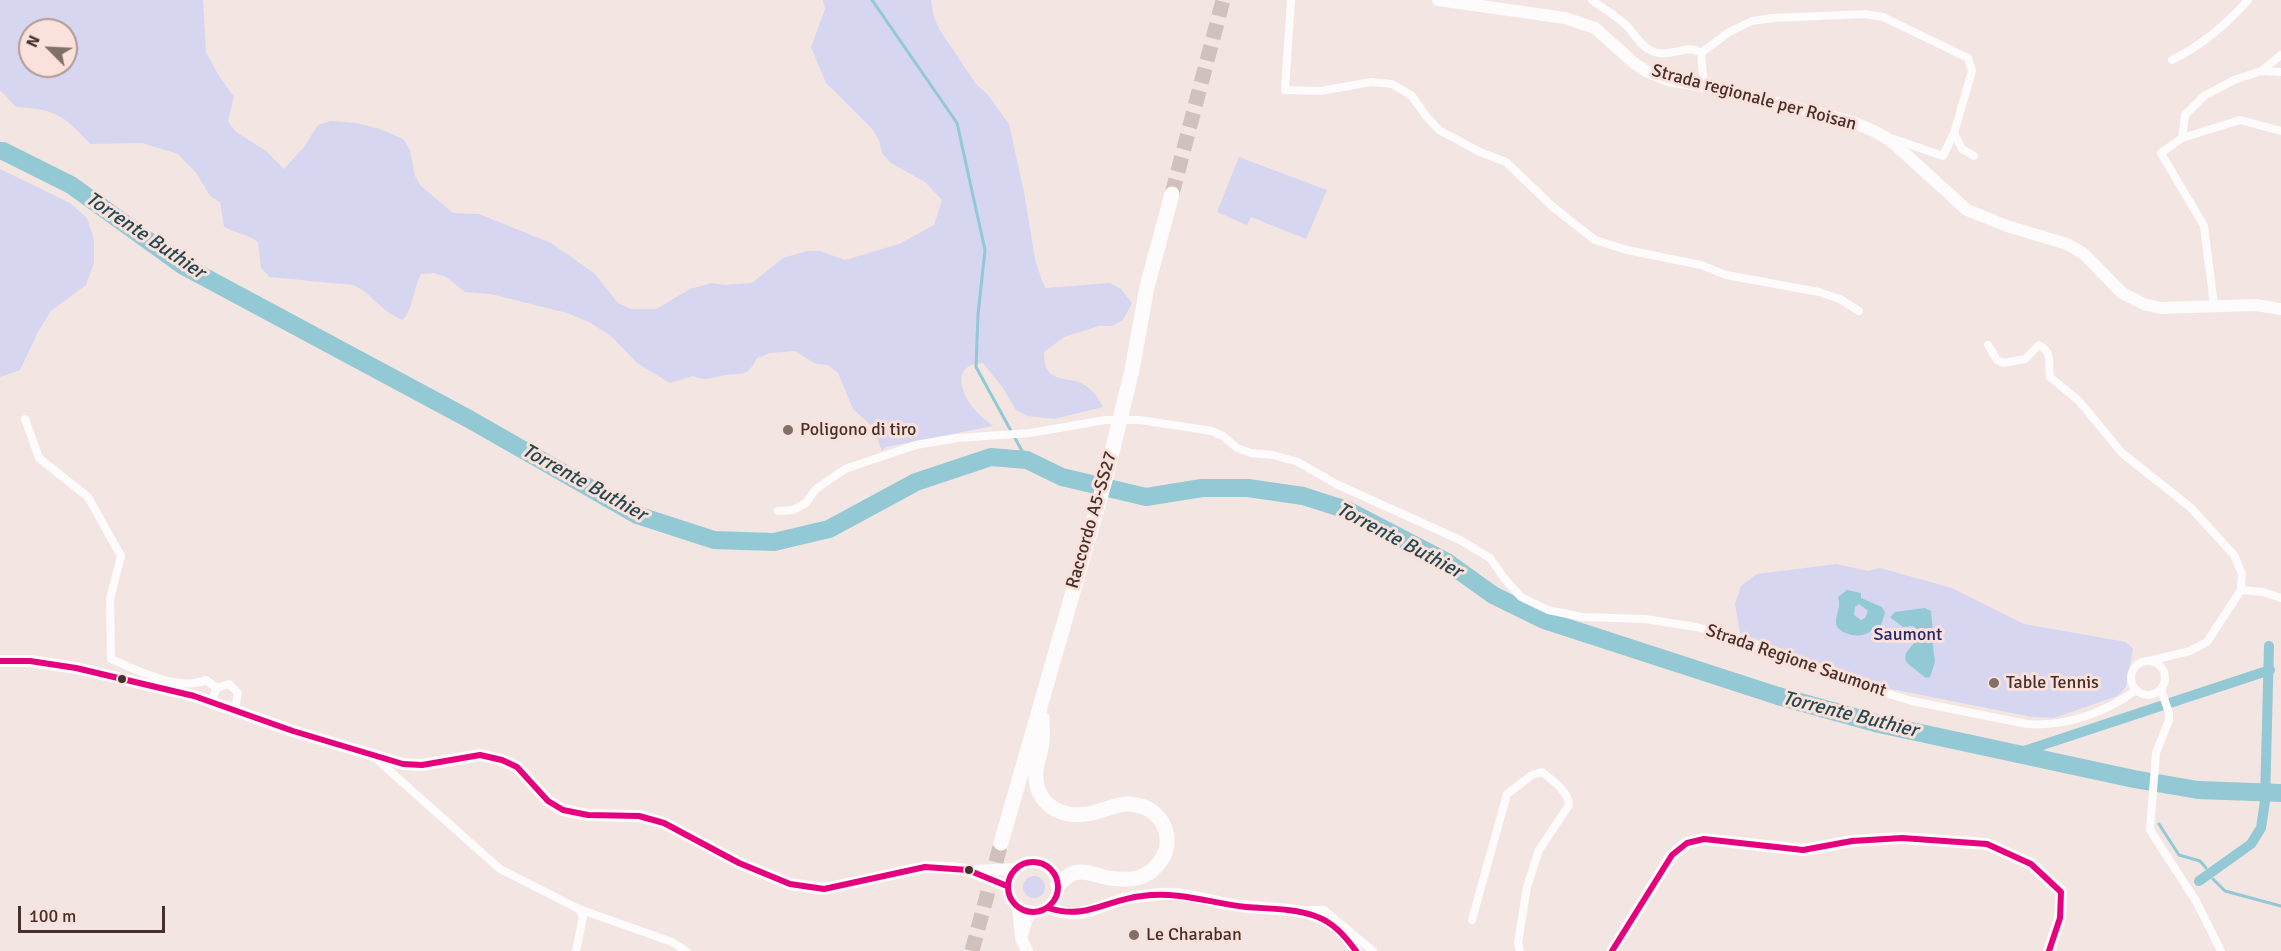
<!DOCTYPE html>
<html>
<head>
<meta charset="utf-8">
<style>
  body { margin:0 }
  #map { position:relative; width:2281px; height:951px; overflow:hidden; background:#f3e5e2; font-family:Signika,sans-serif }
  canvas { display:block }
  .north { position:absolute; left:18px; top:18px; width:60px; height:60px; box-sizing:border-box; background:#fae1db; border:2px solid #b29a94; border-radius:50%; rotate:294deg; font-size:16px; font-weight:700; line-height:24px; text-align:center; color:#47302a }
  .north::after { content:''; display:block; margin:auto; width:21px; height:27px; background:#836f6a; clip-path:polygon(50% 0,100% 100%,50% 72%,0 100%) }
  .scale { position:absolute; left:18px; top:906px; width:147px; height:27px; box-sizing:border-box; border:3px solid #47302a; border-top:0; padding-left:8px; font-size:18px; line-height:21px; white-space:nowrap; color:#47302a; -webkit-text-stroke:4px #fae1db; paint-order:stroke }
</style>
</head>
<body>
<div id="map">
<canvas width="2281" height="951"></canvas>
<div class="north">N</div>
<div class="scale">100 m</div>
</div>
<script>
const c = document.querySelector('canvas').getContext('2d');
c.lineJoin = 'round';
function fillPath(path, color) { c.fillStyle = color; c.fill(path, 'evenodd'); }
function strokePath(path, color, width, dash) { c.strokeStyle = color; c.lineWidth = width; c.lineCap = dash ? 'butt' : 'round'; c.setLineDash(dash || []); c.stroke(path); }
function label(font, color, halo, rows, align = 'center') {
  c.font = font + ' Signika,sans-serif'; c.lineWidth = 6; c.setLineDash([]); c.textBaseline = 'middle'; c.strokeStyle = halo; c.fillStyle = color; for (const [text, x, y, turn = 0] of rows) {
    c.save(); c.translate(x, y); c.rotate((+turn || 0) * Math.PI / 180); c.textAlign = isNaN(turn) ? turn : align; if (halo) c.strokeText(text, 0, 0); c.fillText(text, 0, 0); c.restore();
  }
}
fillPath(new Path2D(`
  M0,0H203L206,52L219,76L234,97L228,121L235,131L266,151L284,169L304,147L318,125L330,121L356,123L380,129L403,139L410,150L415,176L421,186L453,213L479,214L551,243L594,273L618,303L631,309H656L690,289L712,283L725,285L752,283L783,258L807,251H820L845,260L899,244L934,225L942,200L925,182L891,163L882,153L879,140L873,130L826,83L811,47L825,9L823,0H931L934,17L939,29L976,84L988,95L1009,124L1024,192L1035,259L1042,281L1046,288L1110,283L1121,289L1132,303L1123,320L1112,326H1099L1064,337L1044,352C1044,377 1054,377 1075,381C1088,384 1097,395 1103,407L1054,419L1028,416L1016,410L1003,388L983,363C951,364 960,392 975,410C980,416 987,421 993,426L886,447L882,451L873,427L853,409L838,373L828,365L816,364L795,351L770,353L757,358C746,379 744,372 726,375C712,377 707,382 693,376L670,383L637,363L612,337L591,323L567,313L491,294L465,292L446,277L434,273L421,274C413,290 414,306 403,320C381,312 373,294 353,285L270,277L261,268L258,242C247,234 236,233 224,227L220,202L210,196L197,174L178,154L142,143L90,144C64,115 55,109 16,107L0,90ZM30,30H66V66H30Z
  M1239,157L1327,190L1306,239L1251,217L1247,225L1217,212Z
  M0,169L70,203L87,218L94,240V263L86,285L51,311L39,330L20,370L0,377Z
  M1837,564L1868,571L1880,568L1952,588L2024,624L2126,642L2133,649L2126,687L2117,696L2054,718L2032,717L1881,687L1740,633L1735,604L1741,586L1757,574Z
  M1023 887a11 11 0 1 1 22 0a11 11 0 1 1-22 0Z`), '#d6d6f1');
fillPath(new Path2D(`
  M1847,590L1861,593V598L1882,607L1885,613L1881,625C1874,627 1870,633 1863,635C1855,637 1835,633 1836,621C1837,612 1841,607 1838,597ZM1859,604L1868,611L1865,618L1861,620L1854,615L1855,607Z
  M1925,608L1931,611L1933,633L1927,636L1932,639L1935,662L1930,677L1926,678L1907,663L1905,658L1906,653L1918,638L1925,636L1913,626L1903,627L1890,617L1895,612Z`), '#93c8d5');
strokePath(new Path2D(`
  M872,0L957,123L985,250L978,315L976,367L1027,460
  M2159,824L2179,855L2200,861L2206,868
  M2213,879L2225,891L2281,906`), '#93c8d5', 3);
strokePath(new Path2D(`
  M2018,753L2270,670
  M2199,881L2251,844L2261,828L2265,801L2269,646`), '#93c8d5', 10);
strokePath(new Path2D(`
  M0,151H3L71,185L182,265L469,419L637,515L714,540L774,542L829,529L916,482L991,457L1027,460L1062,477L1146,497L1202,488H1248L1303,496L1347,510L1447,562L1493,595L1544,620L1778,696L1879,724L2134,779L2198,790L2281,793`), '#93c8d5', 18);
strokePath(new Path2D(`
  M1172,194L1223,0
  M972,951L1001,843`), '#d1c1bd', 15, [15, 8]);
strokePath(new Path2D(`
  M1291,0L1285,90L1320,91L1371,82L1392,84L1412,96L1426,116L1439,130L1480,152L1506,162L1553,207L1595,240L1627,250L1701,265L1726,275L1819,292L1840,299L1859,311
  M1592,0C1603,8 1616,16 1626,25C1635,34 1640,46 1652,51C1669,59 1688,43 1701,53L1704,86
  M1701,53L1729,32L1752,21L1773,18L1865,14L1883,17L1968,58L1972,71L1954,133L1962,149L1974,156
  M2172,60C2202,45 2226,25 2248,0
  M2261,71L2281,72
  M2182,138L2185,115L2204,96L2234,80L2261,71L2281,55
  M1891,141L1894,139L1943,156L1954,133
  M2214,305L2204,226L2161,153L2182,138L2240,120L2281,131
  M1988,345L1997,360L2003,363L2025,359L2039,345C2053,352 2048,364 2050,377L2079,401L2122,453L2190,507L2234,555L2242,574L2241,590
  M25,419L39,458L88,497L121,556L110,599L111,659C136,670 179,692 206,680L217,688
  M778,511L793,510L806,503L816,489L845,469L916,445L957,438L1030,433L1105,420H1140L1212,431L1223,436L1237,448L1251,453L1273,455L1298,462L1336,484L1460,540L1490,558L1504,578L1521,597L1548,610L1582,617L1645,619L1696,627L1738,638L1857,684L1912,701L2027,724C2065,727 2105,713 2136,690
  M2149,661L2190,651L2207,642L2241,590L2263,592L2281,598
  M2131 678a17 17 0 1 1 34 0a17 17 0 1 1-34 0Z
  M2161,689L2169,713V720L2156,753L2150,830L2196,901L2221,951
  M211,701L217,688L229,684L238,693L235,709
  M374,757L500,869L579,909L672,942L686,951
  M1302,910H1324L1373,951
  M1472,920L1507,794L1532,775L1542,772C1552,780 1569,792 1569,805L1539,850L1527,887L1518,943L1520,951
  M576,951L583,917L579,909`), '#fdfbfb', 8);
strokePath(new Path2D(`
  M1438,0L1565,18L1595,28L1634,63L1646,71L1668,80L1720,89L1850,121L1876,132L1891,141L1967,210L2007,226L2067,244L2084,254L2122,293L2144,304L2161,308L2256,305L2281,309
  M0,661H30L76,668L194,696L293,731L403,764L422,765L480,755L502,760L517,767L548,801L563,810L588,815L639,816L664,823L739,863L790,884L824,889L925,867L951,868L968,870L1007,886
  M1008 887a25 25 0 1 1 50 0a25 25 0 1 1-50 0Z
  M976,871L1015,869
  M1018,908L1021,938L1027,919L1032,913
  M1048,908C1084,922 1096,905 1128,898C1138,896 1150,895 1160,894C1183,892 1206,900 1228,904C1277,914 1325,898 1356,951
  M1021,938L1027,951
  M1612,951L1672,855L1687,843L1704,839L1803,850L1852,841L1902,838L1987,844L2031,864L2061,892L2060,918L2049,951`), '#fdfbfb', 12);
strokePath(new Path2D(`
  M1042,718C1042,726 1043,733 1042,741C1042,752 1036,762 1036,772C1034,805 1063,820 1092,813C1107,810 1121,801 1136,805C1148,807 1155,812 1162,822C1168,833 1169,846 1163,857C1149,881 1129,882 1104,877C1096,875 1089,872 1081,872C1070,872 1066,878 1058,885
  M1001,843L1106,477L1132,370L1147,287L1172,194`), '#fdfbfb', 15);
strokePath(new Path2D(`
  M0,661H30L76,668L194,696L293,731L403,764L422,765L480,755L502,760L517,767L548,801L563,810L588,815L639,816L664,823L739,863L790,884L824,889L925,867L968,870L1007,886
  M1008 887a25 25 0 1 1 50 0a25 25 0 1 1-50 0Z
  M1048,908C1087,920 1105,900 1142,896C1180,891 1209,903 1246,907C1269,909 1293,908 1315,916C1333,922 1345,936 1356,951
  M1612,951L1672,855L1687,843L1704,839L1803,850L1852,841L1902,838L1987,844L2031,864L2061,892L2060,918L2049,951`), '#e5007d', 6);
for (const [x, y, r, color] of [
  [788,430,6,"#836f6a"],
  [122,679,5,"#47302a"],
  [1994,683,6,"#836f6a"],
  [969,870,5,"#47302a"],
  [1134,935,6,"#836f6a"]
]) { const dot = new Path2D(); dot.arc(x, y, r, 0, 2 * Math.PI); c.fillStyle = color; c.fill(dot); strokePath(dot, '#fae1db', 2); }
label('18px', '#47302a', '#fae1db', [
  ["Strada regionale per Roisan",1754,98,15],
  ["Raccordo A5-SS27",1092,520,-74],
  ["Strada Regione Saumont",1796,661,19]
]);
label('18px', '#47302a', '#fae1db', [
  ["Poligono di tiro",800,430],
  ["Table Tennis",2006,683],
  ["Le Charaban",1146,935]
], 'left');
label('18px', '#24276a', '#fae1db', [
  ["Saumont",1908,635]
]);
label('italic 20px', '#224851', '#fae1db', [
  ["Torrente Buthier",145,236,34],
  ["Torrente Buthier",584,483,29],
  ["Torrente Buthier",1399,541,28],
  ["Torrente Buthier",1850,715,14]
]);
</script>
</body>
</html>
